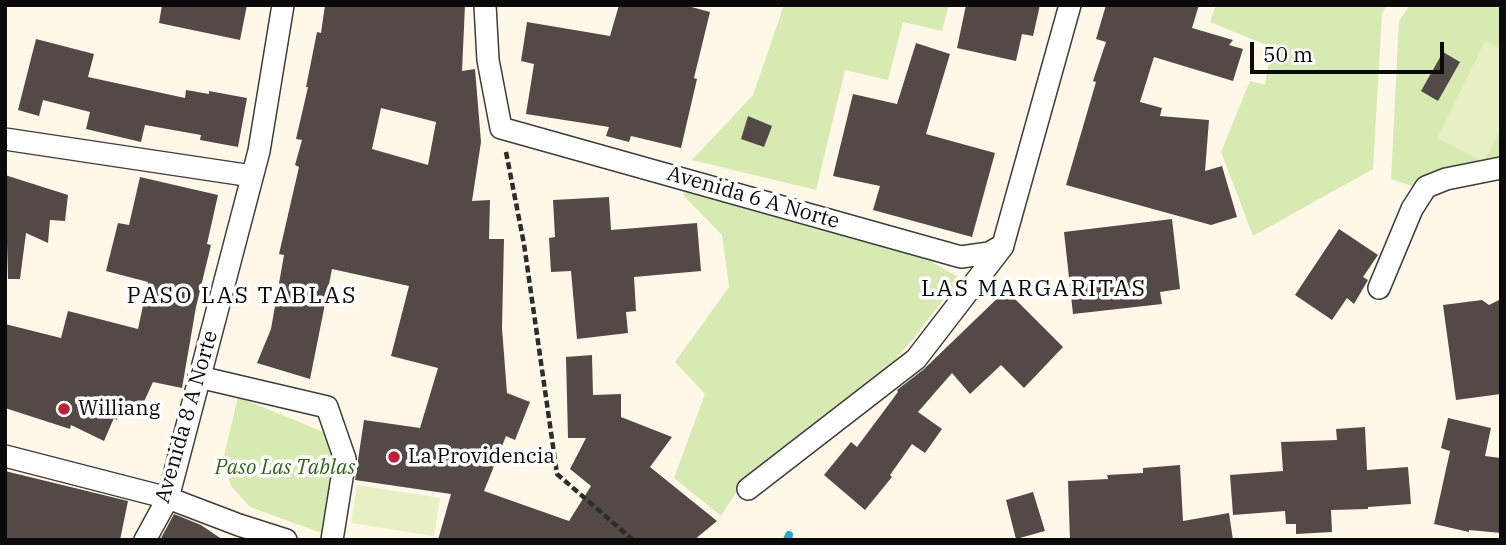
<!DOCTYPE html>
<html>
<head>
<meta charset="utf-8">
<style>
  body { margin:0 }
  #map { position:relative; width:1506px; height:545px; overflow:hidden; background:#fff8e8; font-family:"IBM Plex Serif",serif }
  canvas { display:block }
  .frame { position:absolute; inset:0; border:7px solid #0a0a0a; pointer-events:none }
  .scale { position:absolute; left:1250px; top:42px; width:194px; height:32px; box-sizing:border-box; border:4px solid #0a0a0a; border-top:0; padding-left:9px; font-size:21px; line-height:24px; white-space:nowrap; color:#0a0a0a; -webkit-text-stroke:5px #fff; paint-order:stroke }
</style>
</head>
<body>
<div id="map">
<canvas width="1506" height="545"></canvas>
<div class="frame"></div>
<div class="scale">50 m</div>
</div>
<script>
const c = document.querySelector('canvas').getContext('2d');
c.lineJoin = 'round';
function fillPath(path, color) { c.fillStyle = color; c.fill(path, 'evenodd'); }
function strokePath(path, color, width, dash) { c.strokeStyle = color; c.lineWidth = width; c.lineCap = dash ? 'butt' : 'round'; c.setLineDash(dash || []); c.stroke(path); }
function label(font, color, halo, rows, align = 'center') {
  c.font = font + ' "IBM Plex Serif",serif'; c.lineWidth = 7; c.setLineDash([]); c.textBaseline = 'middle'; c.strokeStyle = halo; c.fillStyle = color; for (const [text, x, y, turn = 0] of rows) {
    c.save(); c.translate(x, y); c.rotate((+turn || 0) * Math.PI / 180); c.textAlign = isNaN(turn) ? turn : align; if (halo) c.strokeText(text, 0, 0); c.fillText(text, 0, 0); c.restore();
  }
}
fillPath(new Path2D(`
  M784,5H949L942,31L903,22L888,80L845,70L816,190L692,160L753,95Z
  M1216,5H1387L1382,13L1373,169L1253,236L1221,152L1250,81L1265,85L1271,47L1210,22Z
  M1410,5H1497L1501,10V161L1415,187L1391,179L1399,21Z
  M684,187L923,257L960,278L913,339L885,371L744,480L721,516L674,478L705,394L675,362L729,287L722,235L683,195Z
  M238,397L326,433L340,469L324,534L250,507L231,486L223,460Z`), '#d6eab1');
fillPath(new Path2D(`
  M1485,41L1501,49V129L1484,162L1437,138Z
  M357,485L440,498L434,536L351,523Z`), '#e7f0c3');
strokePath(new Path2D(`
  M787,540L789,535`), '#30a5d1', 8);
fillPath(new Path2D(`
  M162,5H247L240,40L159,23Z
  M325,5H465L462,71L475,69L481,142L472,201L490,200L489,239H504L502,328L507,393L530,402L515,440L506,436L484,491L569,521L591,486L570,469L586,438H568L566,357L592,355L593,395L621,394V417L672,437L650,467L717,521L694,540H438L451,494L355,480L364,420L420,428L438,368L391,356L409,286L332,269L310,379L257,363L271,329L284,255L279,254L299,167L295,165L302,140L296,139L308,87H306L317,32L321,33ZM381,108L436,122L428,165L372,149Z
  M619,5H684L710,12L694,78L697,79L681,148L631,136L629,142L606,136L609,127L526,114L534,64L521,61L527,22L610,36Z
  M966,5H1040L1033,36L1022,34L1016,61L957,48Z
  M1106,5H1199L1192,28L1233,40L1229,45L1243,49L1233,81L1154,57L1140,102L1162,108L1160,116L1209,120L1205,171L1222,166L1237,217L1211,225L1066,185L1096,82L1093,81L1106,42L1096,39Z
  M36,39L94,54L88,77L185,98L186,90L209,94V91L247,98L238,147L200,140L201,135L145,125L141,142L86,129L90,112L43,100L39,116L18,110Z
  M916,43L950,54L926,134L995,153L972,237L873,210L880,186L833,176L853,94L897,104Z
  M1443,52L1460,62L1438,101L1421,91Z
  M748,116L772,126L764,147L741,139Z
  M5,175L68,195L65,221L50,220L48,243L26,233L20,279H8Z
  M140,177L218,195L207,244L211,245L196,307L182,388L153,382L137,417L121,410L117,420L114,418L104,441L71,425L70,429L5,408V324L61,338L68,311L138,329L148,282L106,271L118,223L129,225Z
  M609,197L611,230L697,223L701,271L634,277L636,311L626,312L628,333L577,339L571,271L551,272L549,238L555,237L553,200Z
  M1172,219L1180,289L1160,292L1162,304L1073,314L1064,232Z
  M1339,229L1378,255L1363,277L1368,280L1354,304L1347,298L1332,320L1295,295Z
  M1006,290L1063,347L1024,388L1001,365L970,394L952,373L918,412L942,429L925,453L912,444L890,475L892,477L865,510L824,475L851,442L857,447L898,392L897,390L924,369Z
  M1501,299V394L1456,400L1443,305L1482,300L1489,305Z
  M1448,418L1491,428L1485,456L1501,458V533L1469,530V532L1434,524L1450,451L1441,448Z
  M1365,427L1367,470L1408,467L1411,504L1368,507V509L1331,510L1332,532L1296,534V524H1286L1285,511L1233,515L1230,475L1283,471L1281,442L1337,440L1336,429Z
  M1180,465L1183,521L1229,513L1233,540H1070L1068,481L1108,479L1107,475L1143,473V468Z
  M5,471L128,501L120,540H5Z
  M1033,492L1045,531L1016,539L1006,500Z
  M174,514L201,525L223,540H160Z`), '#534a47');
const street = new Path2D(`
  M485,5L488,60L501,128L961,257L989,253L1003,245L1070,5
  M5,139L252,176
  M1379,288L1412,209L1426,187L1446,179L1501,168
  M199,377L327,407L345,459L332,540
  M5,456L168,498L239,525L286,540
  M748,489L916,359L1003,246
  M145,540L168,498L259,151L283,5`);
strokePath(street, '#3d3d3d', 24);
strokePath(new Path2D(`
  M506,152L524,244L557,474L633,540`), '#2c2c2c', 4.5, [7, 3.5]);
strokePath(street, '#fff', 21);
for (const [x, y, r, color] of [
  [64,409,7,"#bd1f3b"],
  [394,457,7,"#bd1f3b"]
]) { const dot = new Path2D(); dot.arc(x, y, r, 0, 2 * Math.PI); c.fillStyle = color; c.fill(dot); strokePath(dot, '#fff', 2.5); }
label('21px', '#0a0a0a', '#fff', [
  ["Avenida 6 A Norte",753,198,16],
  ["Avenida 8 A Norte",187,417,-74]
]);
label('21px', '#0a0a0a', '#fff', [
  ["Williang",78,409],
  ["La Providencia",408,457]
], 'left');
label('italic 21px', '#32631a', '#fff', [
  ["Paso Las Tablas",285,468]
]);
c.letterSpacing = '2px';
label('23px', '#0a0a0a', '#fff', [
  ["LAS MARGARITAS",1034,289],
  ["PASO LAS TABLAS",242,296]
]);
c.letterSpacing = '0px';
</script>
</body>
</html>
